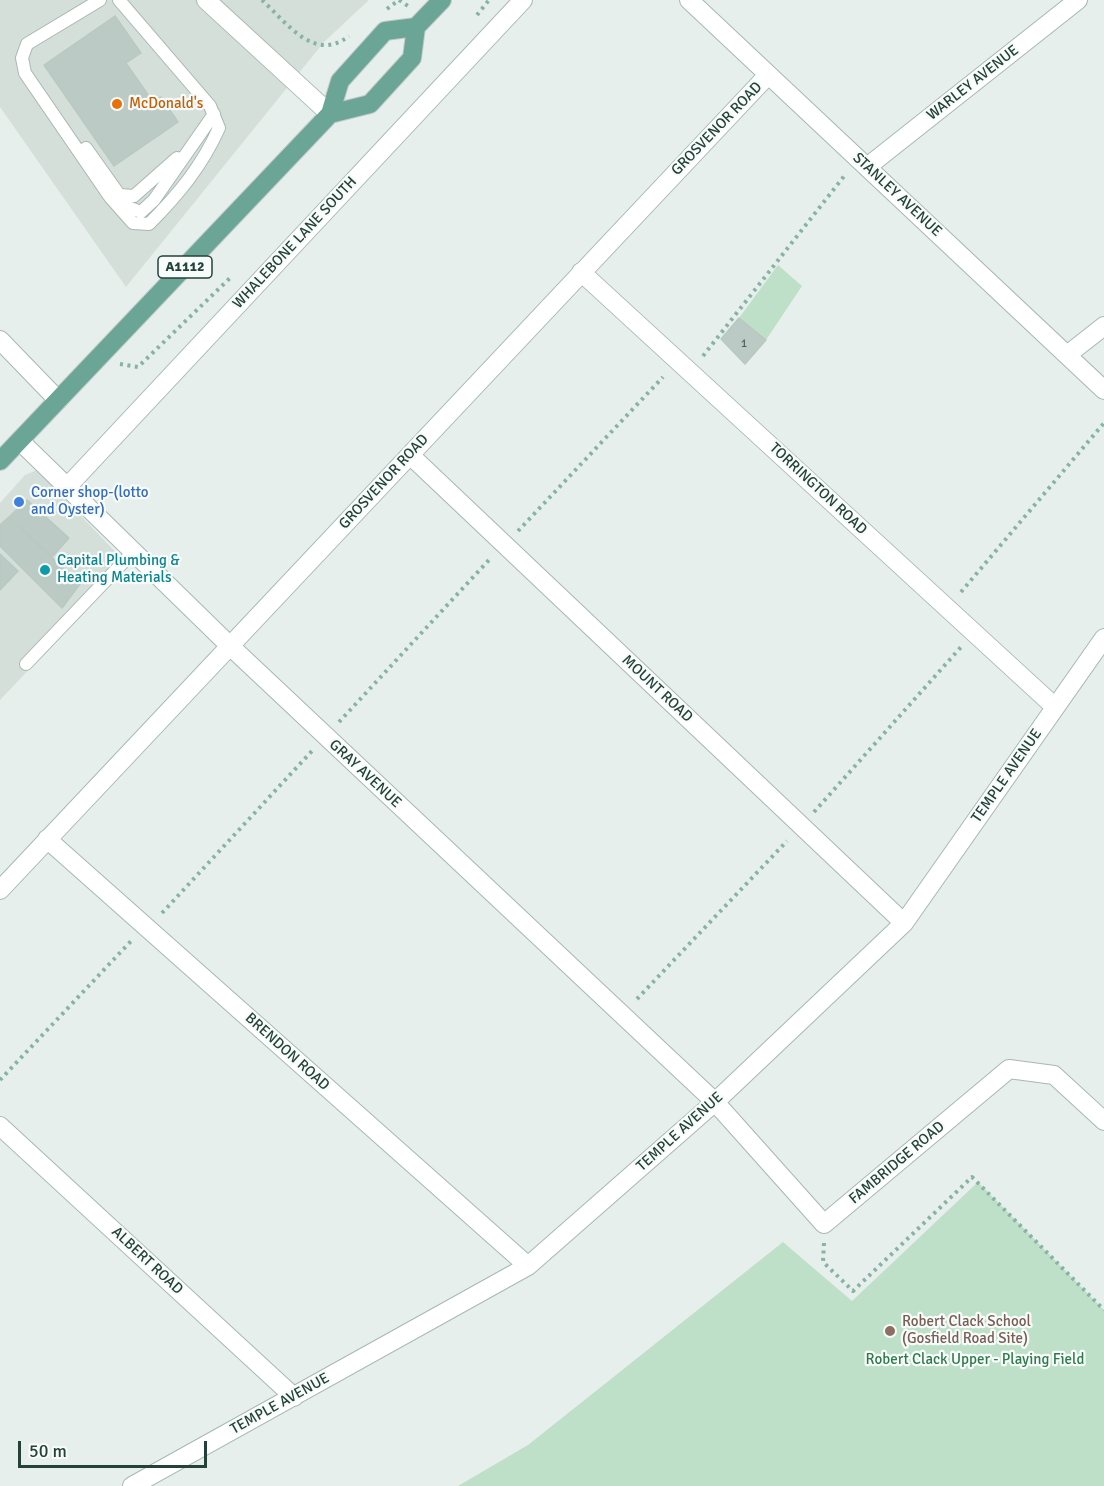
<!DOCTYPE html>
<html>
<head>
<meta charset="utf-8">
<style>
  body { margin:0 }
  #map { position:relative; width:1104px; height:1486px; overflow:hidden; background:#e6efeb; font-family:Signika,sans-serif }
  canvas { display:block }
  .scale { position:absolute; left:18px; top:1441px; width:189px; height:27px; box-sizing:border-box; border:3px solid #24423a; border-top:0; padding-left:8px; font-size:18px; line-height:21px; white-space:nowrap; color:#24423a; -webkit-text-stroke:4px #f7fbf9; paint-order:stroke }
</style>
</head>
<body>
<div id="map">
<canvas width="1104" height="1486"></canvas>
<div class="scale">50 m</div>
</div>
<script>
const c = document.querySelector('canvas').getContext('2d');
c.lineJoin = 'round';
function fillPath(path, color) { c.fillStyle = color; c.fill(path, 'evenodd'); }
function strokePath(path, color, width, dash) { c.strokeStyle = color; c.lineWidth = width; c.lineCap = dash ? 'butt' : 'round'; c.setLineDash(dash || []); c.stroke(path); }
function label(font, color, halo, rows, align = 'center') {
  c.font = font + ' Signika,sans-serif'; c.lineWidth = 4.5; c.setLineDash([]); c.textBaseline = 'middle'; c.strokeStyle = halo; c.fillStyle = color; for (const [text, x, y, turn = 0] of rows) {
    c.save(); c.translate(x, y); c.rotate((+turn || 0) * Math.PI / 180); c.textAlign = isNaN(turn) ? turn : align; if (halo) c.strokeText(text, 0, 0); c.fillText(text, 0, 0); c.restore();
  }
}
fillPath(new Path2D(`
  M0,0H369L324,42L126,287L0,107Z
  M37,470L128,565L0,700V503L25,475Z`), '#d4dfda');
fillPath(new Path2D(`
  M778,265L802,286L766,340L739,318Z
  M978,1182L1104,1310V1486H458L528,1445L783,1242L852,1301Z`), '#bfe0c8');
const building = new Path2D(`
  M115,16L141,53L126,63L153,102L161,97L178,122L114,166L44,65Z
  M739,318L766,340L745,364L721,339Z
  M27,500L69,538L52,557L9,517Z
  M9,517L80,584L62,608L0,546V525Z
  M0,554L18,571L0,590Z`);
fillPath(building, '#bbcac4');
strokePath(building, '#b8c9c2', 1.5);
const service = new Path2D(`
  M100,0L27,44L22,58L25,73L110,197L133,223L149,224C178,195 202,166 219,128L210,106L119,0
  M86,148L128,207L141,212L154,200L214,114
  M120,195L134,196L177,158
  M26,664L134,551`);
const minor = new Path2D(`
  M206,0L330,114
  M689,0L1104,390
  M867,167L1078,0
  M581,272L1055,707
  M0,340L58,400
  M1067,355L1104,326
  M20,441L229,645L715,1102L824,1224L1009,1069L1054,1075L1104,1121
  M410,455L904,923
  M68,486L523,0
  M47,839L528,1266
  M0,890L768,75
  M0,1126L294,1397
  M132,1486L528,1266L715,1102L904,923L1104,638`);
const primary = new Path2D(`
  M330,114L370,104L412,58L416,27L442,0
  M0,461L330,114L340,81L385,31L416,27`);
strokePath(service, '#a8b8b2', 14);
strokePath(minor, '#a8b8b2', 20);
strokePath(primary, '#c2cac8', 20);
strokePath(new Path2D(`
  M262,0C287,23 314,63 349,36
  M387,9L399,0L408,6
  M477,15L489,0
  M703,356L845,175
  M120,364L138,367L230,278
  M518,531L663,377
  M961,592L1104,423
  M339,722L489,560
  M814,812L961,647
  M162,913L312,751
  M637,999L787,841
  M0,1080L132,940
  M824,1243L823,1262L853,1291L972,1177L1104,1310`), '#86b3a5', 4, [3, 4.5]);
strokePath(service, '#fff', 12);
strokePath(minor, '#fff', 18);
strokePath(primary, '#6aa596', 18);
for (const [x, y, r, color] of [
  [117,104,6,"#e8710a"],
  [19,502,6,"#3f7fe0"],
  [45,570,6,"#0f9aa8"],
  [890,1331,6,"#8d6e63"]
]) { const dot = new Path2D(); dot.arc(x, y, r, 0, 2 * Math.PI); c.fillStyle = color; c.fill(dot); strokePath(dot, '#f7fbf9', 2); }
label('12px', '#4a645c', null, [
  ["1",744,344]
]);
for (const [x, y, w] of [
  [185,267,54]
]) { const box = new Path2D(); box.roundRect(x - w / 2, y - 11, w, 22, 4.5); c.fillStyle = '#f7fbf9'; c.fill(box); strokePath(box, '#24423a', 1.5); }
label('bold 14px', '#24423a', null, [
  ["A1112",185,267]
]);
label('15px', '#24423a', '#f7fbf9', [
  ["WARLEY AVENUE",973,83,-38],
  ["GROSVENOR ROAD",717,129,-46],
  ["STANLEY AVENUE",897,195,43],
  ["WHALEBONE LANE SOUTH",295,243,-47],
  ["GROSVENOR ROAD",384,482,-47],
  ["TORRINGTON ROAD",818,489,43],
  ["MOUNT ROAD",657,689,43],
  ["GRAY AVENUE",365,774,43],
  ["TEMPLE AVENUE",1007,776,-55],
  ["BRENDON ROAD",287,1052,42],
  ["TEMPLE AVENUE",680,1132,-42],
  ["FAMBRIDGE ROAD",897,1163,-40],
  ["ALBERT ROAD",147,1261,43],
  ["TEMPLE AVENUE",280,1404,-29]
]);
label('15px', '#c56008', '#f7fbf9', [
  ["McDonald's",129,104]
], 'left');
label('15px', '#366cbe', '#f7fbf9', [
  ["Corner shop-(lotto",31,493],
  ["and Oyster)",31,510]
], 'left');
label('15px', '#0d838f', '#f7fbf9', [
  ["Capital Plumbing &",57,561],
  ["Heating Materials",57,578]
], 'left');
label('15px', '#785e54', '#f7fbf9', [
  ["Robert Clack School",902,1322],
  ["(Gosfield Road Site)",902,1339]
], 'left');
label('15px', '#2d7a4b', '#f7fbf9', [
  ["Robert Clack Upper - Playing Field",975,1360]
]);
</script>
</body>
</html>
